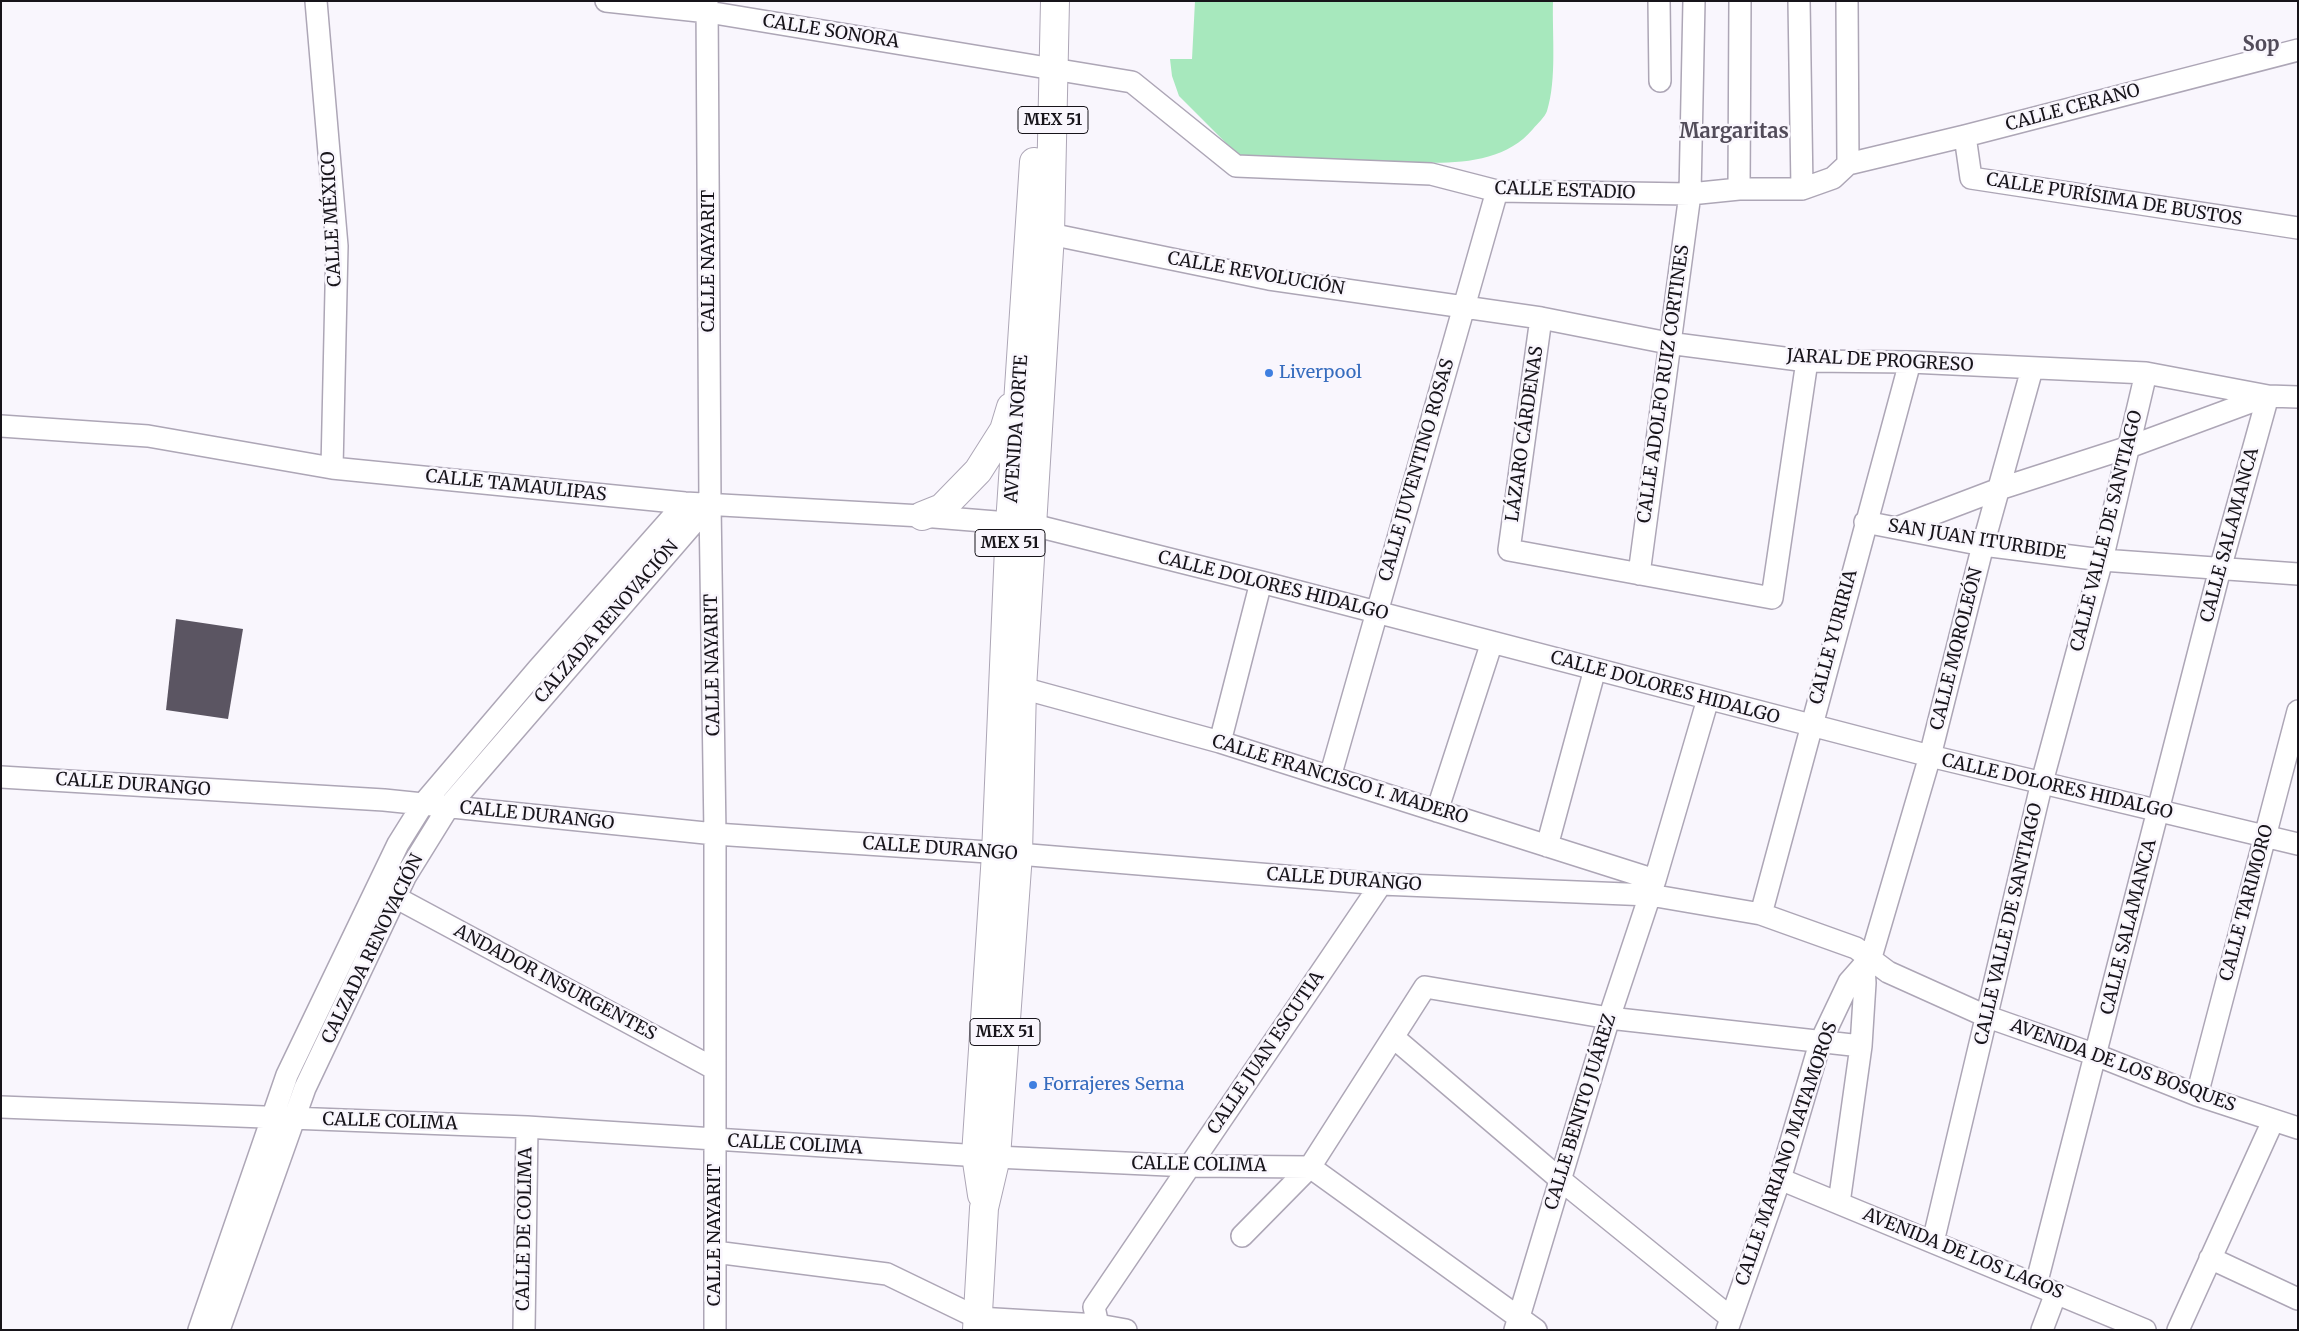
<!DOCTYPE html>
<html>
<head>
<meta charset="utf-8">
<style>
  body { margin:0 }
  #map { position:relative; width:2299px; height:1331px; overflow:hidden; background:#f9f6fd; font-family:Merriweather,serif }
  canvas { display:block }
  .frame { position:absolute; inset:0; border:2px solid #17141a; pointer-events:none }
</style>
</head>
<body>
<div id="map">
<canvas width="2299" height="1331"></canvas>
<div class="frame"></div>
</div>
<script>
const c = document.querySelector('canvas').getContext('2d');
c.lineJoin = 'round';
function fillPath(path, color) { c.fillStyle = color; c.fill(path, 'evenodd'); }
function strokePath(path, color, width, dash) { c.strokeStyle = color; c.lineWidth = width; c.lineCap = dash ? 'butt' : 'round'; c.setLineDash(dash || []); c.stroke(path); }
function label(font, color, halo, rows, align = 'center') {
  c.font = font + ' Merriweather,serif'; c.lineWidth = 5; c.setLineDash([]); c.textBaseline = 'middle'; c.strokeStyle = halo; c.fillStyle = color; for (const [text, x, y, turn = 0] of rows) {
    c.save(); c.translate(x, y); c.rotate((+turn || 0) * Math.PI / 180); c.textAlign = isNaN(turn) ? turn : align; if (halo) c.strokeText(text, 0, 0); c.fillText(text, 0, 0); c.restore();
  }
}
fillPath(new Path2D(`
  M1195,1H1553C1552,35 1557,79 1547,111C1545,117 1537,124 1533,129C1495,174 1424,161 1371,161L1372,166L1239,156L1179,96L1172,76L1170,59H1192Z`), '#a7e8bd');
fillPath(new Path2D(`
  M176,619L243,629L228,719L166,710Z`), '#5b5562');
const minor = new Path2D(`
  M316,1L337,246L332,468
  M606,1L708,12L1132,82L1236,166L1431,174L1497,191L1690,194L1739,189H1802L1833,178L1848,164L1847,1
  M707,1L710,504L715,834V1330
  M1659,1L1660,81
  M1799,1L1802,189
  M1965,136L1971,178L2298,228
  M1848,164L1965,136L2298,50
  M1739,189L1740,1
  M1050,234L1269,279L1541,318L1668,343L1807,361L1910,362L2146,373L2268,396L2298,397
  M1541,318L1509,550L1772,598L1807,361
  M1,426L148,436L332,468L685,503L922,516L1033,525L1261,582L1930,756L2298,844
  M1865,522L1983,545L2102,560L2298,574
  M1899,527L1999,489L2129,447L2267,396
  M1639,574L1690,194L1694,1
  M1022,688L1220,742L1655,880
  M1220,742L1261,582
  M1,777L384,800L715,834L1018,854L1381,884L1650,895L1761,914L1856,948L1888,972L1988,1017L2096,1055L2197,1095L2298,1128
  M1330,777L1497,191
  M1437,811L1492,642
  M1547,846L1595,669
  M395,897L715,1069
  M1761,914L1910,362
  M1393,1037L1562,1181L1731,1318
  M2197,1095L2298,711
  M1,1107L527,1127L996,1157L1189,1166L1310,1167L1536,1330
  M1780,1179L2145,1330
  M1839,1203L1861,1046L1865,983L1864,966
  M1242,1236L1310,1167L1425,987L1609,1018L1861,1046
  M1933,1242L2042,782L2102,560L2146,373
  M715,1252L887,1274L978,1318L1098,1325L1126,1330
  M2210,1258L2298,1299
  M2036,1285L2220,569L2268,396
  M1098,1325L1094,1307L1381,884
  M199,1330L287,1075L398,844L423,804L538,669L685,503
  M219,1330L305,1088L405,877L449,806L710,504
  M524,1330L527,1127
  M1515,1330L1609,1018L1655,880L1708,699
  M1727,1330L1780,1179L1820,1043L1849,982L1871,957L1930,756L1983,545L2032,369
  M2042,1330L2056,1293
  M2178,1330L2273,1121`);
const major = new Path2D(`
  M922,516L942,508L978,471L1004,430L1011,407
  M982,1195L976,1155L996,854L1010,524L1034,162
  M977,1330L984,1208L996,1157L1018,854L1022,688L1050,234L1055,1`);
strokePath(minor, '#ada6b6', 24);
strokePath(major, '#ada6b6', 30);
strokePath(minor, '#fff', 21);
strokePath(major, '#fff', 28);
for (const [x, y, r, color] of [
  [1269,373,5,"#3f7fe0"],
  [1033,1085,5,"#3f7fe0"]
]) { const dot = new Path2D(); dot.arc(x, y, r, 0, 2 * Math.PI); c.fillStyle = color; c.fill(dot); strokePath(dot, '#f9f6fd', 2); }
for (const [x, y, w] of [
  [1053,120,70],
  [1010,543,70],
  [1005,1032,70]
]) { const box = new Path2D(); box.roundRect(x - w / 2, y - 13.5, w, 27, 4); c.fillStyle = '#f9f6fd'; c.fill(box); strokePath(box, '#17141a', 1); }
label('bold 16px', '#17141a', null, [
  ["MEX 51",1053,120],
  ["MEX 51",1010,543],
  ["MEX 51",1005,1032]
]);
label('18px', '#17141a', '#f9f6fd', [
  ["CALLE SONORA",831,32,9],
  ["CALLE CERANO",2073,108,-15],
  ["CALLE ESTADIO",1565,191,2],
  ["CALLE PURÍSIMA DE BUSTOS",2114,200,9],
  ["CALLE MÉXICO",332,219,-93],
  ["CALLE NAYARIT",709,261,-90],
  ["CALLE REVOLUCIÓN",1256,274,10],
  ["JARAL DE PROGRESO",1880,361,3],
  ["CALLE ADOLFO RUIZ CORTINES",1664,384,-82],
  ["AVENIDA NORTE",1017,429,-86],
  ["LÁZARO CÁRDENAS",1525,434,-82],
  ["CALLE JUVENTINO ROSAS",1417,470,-74],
  ["CALLE TAMAULIPAS",516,486,6],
  ["CALLE VALLE DE SANTIAGO",2107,531,-76],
  ["CALLE SALAMANCA",2230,535,-75],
  ["SAN JUAN ITURBIDE",1977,540,9],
  ["CALLE DOLORES HIDALGO",1273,586,14],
  ["CALZADA RENOVACIÓN",607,622,-49],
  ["CALLE YURIRIA",1834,637,-75],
  ["CALLE MOROLEÓN",1957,649,-76],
  ["CALLE NAYARIT",713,665,-91],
  ["CALLE DOLORES HIDALGO",1665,688,15],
  ["CALLE FRANCISCO I. MADERO",1340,780,17],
  ["CALLE DURANGO",133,785,4],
  ["CALLE DOLORES HIDALGO",2057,787,13],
  ["CALLE DURANGO",537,816,6],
  ["CALLE DURANGO",940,849,4],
  ["CALLE DURANGO",1344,880,4],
  ["CALLE TARIMORO",2247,903,-75],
  ["CALLE VALLE DE SANTIAGO",2009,924,-77],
  ["CALLE SALAMANCA",2129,927,-76],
  ["CALZADA RENOVACIÓN",373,949,-64],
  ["ANDADOR INSURGENTES",555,983,28],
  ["CALLE JUAN ESCUTIA",1266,1053,-56],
  ["AVENIDA DE LOS BOSQUES",2123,1066,20],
  ["CALLE BENITO JUÁREZ",1581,1112,-73],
  ["CALLE COLIMA",390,1122,2],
  ["CALLE COLIMA",795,1145,3],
  ["CALLE MARIANO MATAMOROS",1787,1154,-71],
  ["CALLE COLIMA",1199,1165,1],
  ["CALLE DE COLIMA",525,1229,-89],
  ["CALLE NAYARIT",715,1235,-90],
  ["AVENIDA DE LOS LAGOS",1963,1254,22]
]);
label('18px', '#366cbe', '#f9f6fd', [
  ["Liverpool",1279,373],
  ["Forrajeres Serna",1043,1085]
], 'left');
label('bold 20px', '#524c5a', '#f9f6fd', [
  ["Sop",2261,45],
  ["Margaritas",1734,132]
]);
</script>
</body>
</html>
